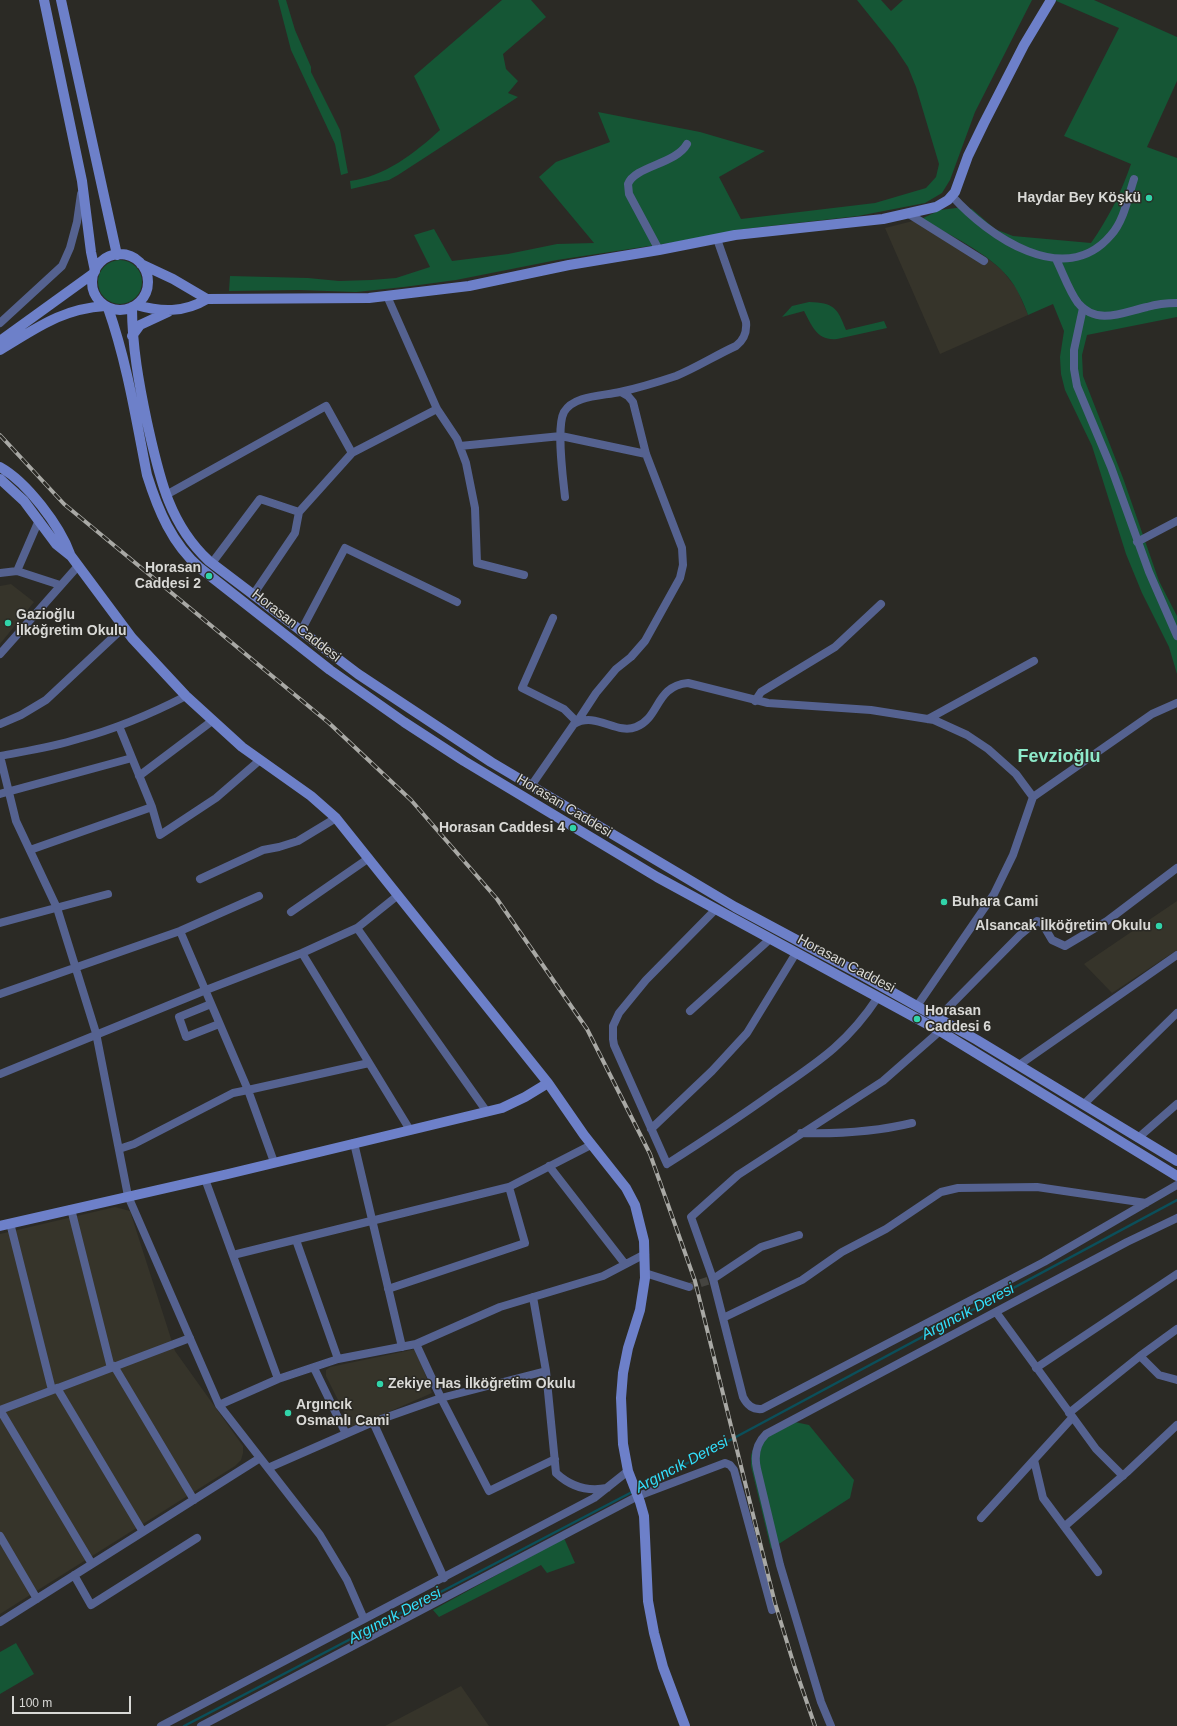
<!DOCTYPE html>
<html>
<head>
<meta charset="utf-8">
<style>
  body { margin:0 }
  #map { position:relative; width:1177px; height:1726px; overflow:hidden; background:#2b2a25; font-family:Arial,sans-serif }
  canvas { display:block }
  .scale { position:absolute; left:12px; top:1696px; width:119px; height:18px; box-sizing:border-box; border:2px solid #d9d9d6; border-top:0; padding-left:5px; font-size:12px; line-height:14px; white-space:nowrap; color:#d9d9d6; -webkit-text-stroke:3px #2b2a25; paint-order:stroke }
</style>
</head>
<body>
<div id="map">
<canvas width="1177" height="1726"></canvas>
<div class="scale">100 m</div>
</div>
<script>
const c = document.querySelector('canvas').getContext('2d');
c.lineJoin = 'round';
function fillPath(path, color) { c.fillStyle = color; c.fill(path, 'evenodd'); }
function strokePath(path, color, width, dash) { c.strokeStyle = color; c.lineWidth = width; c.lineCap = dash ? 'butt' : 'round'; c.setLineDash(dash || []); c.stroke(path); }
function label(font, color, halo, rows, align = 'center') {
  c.font = font + ' Arial,sans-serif'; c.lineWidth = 3; c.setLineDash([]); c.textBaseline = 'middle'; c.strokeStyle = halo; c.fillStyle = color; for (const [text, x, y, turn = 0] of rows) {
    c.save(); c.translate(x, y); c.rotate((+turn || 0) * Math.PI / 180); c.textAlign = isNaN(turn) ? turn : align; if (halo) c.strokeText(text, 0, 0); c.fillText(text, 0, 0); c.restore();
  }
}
fillPath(new Path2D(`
  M921,219L987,258L1002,270L1017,289L1028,315L940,354L885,228Z
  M11,584L34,602L0,644V586Z
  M1177,901V950L1112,993L1084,964Z
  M115,1207L130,1211L175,1351L243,1446V1453L241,1460L235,1466L0,1614V1234Z
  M416,1349L432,1393L352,1428L326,1376V1370L330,1367Z
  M461,1686L489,1726H385Z`), '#36342a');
fillPath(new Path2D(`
  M278,0H286L295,30L311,67V72L340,130L348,173L341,175L335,144L291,50Z
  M502,0H531L546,17L503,54L506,69L518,81L508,93L518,97L398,175L389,180L351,189L350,181C384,177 415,153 440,130L414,76Z
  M857,0H881L891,11L903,0H1032L975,112L950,180L942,193L925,203L858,216L744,229L676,242L557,260L456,280L404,287L356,292L299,290L229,291L230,276L308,278L339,281L371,280L396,278L430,267L414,235L434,229L452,261L508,254L557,244L594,243L539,177L556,162L610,142L598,112L700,132L765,151L719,177L741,219L875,203L926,188L936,177L939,164L916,87L908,67L894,46Z
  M1054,0H1094L1177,37V81L1147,147L1177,158V317L1087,335L1082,355L1083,376L1123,478L1159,581L1177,616V674L1169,647L1142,593L1126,554L1092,446L1065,390L1061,374L1060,357L1064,331L1053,304L1028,315C1023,301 1017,288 1008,277C991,255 947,233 921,219L940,210L964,207L972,209L995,229L1013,236L1091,243C1108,219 1121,193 1131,164L1064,136L1119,28Z
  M98 282a22 22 0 1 1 44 0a22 22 0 1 1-44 0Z
  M809,302C834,303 837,307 846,330L884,321L887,328L837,339C817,341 812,326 804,311L782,317L792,306Z
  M795,1422L809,1425L854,1480L850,1498L771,1549L751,1466V1455L755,1444Z
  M564,1538L575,1563L547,1573L541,1565L439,1617L433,1610Z
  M16,1643L34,1674L0,1694V1652Z`), '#155635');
strokePath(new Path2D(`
  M639,1489L1177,1200
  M184,1726L634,1491`), '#0b4f5a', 2.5);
strokePath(new Path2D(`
  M689,1287L713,1279`), '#454440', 8, [8, 4]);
strokePath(new Path2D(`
  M952,196C988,236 1065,290 1111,235C1124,221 1128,197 1134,179
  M909,214L984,261
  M659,250L629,194L628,184C635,166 676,164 687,144
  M1056,259C1063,273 1069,291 1078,303C1097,326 1124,312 1147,307C1157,304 1167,303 1177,303
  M387,296L437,409L457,439L466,463L475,508L477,563L524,575
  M1083,308L1074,350V369L1077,386L1111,467L1149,572L1177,636
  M0,323L62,266L70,248L77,222L81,194
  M460,446L561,436L646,454
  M166,495L326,406L352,453
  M565,497C563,478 556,427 564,412C574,395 603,396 620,392C638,388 658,382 676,376C696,368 716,355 736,346C744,340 747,332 746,322L717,239
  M1137,542L1177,521
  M212,563L260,499L299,512
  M17,571L39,520
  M0,573L17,571L60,585
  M253,595L295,533L299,512L352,453L437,409
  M553,618L522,688L564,709L577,722L596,693L616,669L631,657L645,641L680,578L683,565L682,548L646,454L633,402L628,396L621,392
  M301,631L345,548L457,602
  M0,654L78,566
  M755,701L761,692L835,647L881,604
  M928,719L1034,661
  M0,724L21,715L46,700L124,627
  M119,726L152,807L160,835L216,798L260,760
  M0,756L16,821L57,908L96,1033L128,1196L219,1405L320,1535L347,1580L364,1619
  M0,756C26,751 53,747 78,739C116,729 151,714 186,696
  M139,776L212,721
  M531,786L574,724C596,711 616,735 636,727C660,718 655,686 688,683L768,703L871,710L934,720L967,735L988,749L1016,774L1033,797
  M0,794L132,758
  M30,850L152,807
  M200,879L263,850L279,847L298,841L336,818
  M715,910L646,980L619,1013L613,1026V1039L614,1045L667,1164C703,1141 738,1118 773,1093C818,1062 847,1044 878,997
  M291,912L369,858
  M0,923L108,894
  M357,928L487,1112
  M180,931L248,1090L369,1063
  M302,953L410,1130
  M0,994L180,931L259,896
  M211,1004L179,1017L186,1037L219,1024
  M917,1006L994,894L1013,855L1033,797L1152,714L1177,703
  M690,1011L770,939
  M938,1018L1020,935L1037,921L1042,923L1052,940L1065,946L1107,921L1177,868
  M940,1031L883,1081L738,1175L691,1217L713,1279L743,1397C747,1405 753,1410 762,1409L1044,1262L1177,1185
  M1019,1065L1177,955
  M0,1074L206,990L302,953L357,928L397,896
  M1083,1105L1177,1013
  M651,1129L712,1071L747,1033L796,953
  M801,1133C840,1134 875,1132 912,1123
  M1138,1138L1177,1104
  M354,1143L402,1347
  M119,1149L134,1144L233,1093L248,1090L274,1162
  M549,1166L625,1264
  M205,1179L278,1379
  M71,1209L111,1368
  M10,1223L52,1390
  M296,1240L338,1359
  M233,1255L509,1187L591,1145
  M645,1273L689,1287
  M713,1279L761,1247L799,1235
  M388,1289L525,1243L509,1187
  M533,1297L546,1371L556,1473C571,1487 587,1492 607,1488
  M996,1312L1096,1449L1123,1476
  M723,1318L802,1280L842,1252L886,1229L941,1192L958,1188L1037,1187L1146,1203
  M416,1344L441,1398L489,1491L555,1459
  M1140,1356L1159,1375L1177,1380
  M114,1366L194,1500
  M314,1368L346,1434
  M1036,1368L1177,1274
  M57,1388L143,1532
  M219,1405L278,1379L338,1359L416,1344L500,1307L603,1276L645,1254
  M0,1410L190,1338
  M0,1410L92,1564
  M1069,1413L1140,1356L1177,1329
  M373,1422L444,1578
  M1034,1460L1043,1498L1098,1572
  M268,1468L373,1422L441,1398L546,1371
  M981,1518L1072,1418
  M1065,1526L1127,1472L1177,1425
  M0,1536L37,1599
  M74,1575L91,1605L197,1538
  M0,1622L260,1458
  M161,1726L594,1498L628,1471
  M201,1726L638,1496L725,1463L730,1465L734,1470L772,1610
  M831,1726L821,1702L780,1565L757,1469C754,1456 756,1444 766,1434L1127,1242L1177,1218`), '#556290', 8);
strokePath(new Path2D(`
  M44,0L82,181L91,252L95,271
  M61,0L117,255
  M92 282a28 28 0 1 1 56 0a28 28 0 1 1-56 0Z
  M141,264L173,279L207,299L369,298L469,286L569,265L659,250L735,235L883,219L936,207L948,200L955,192L968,156L984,123L1024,45L1051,0
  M136,305C161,312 184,313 207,299
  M132,307C132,346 139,384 147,422C159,475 168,523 209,561L358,674L491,762L735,907L860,974L977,1040L1177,1161
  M108,308C127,362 136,419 147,475C158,510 172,544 200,568L330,670L404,722L464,761L657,877L940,1031L1177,1176
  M132,336L140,325L168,312
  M0,341L94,273
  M0,350C37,328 61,309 105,306
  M0,467C27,482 60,526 70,554
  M0,479L24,501L56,544L71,556L132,638L186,696L242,747L311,796L336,818L548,1083L584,1135L626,1188L635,1205L644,1241L645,1278L640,1310L628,1348L623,1373L621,1398L623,1444L628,1471L640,1502L644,1516L648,1601L654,1633L663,1667L685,1726
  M0,1226L228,1174L502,1108L525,1097L548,1083`), '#6d80c9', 10);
const rail = new Path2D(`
  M0,435L64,504L329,723L411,800L497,899L587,1029L650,1154L695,1281L775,1603L794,1665L815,1726`);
strokePath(rail, '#a9a9a5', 4);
strokePath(rail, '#2b2a25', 2.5, [8]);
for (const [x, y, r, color] of [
  [1149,198,4,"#31d4a9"],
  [209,576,4,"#31d4a9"],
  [8,623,4,"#31d4a9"],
  [573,828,4,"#31d4a9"],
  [944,902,4,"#31d4a9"],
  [1159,926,4,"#31d4a9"],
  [917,1019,4,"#31d4a9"],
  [380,1384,4,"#31d4a9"],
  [288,1413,4,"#31d4a9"]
]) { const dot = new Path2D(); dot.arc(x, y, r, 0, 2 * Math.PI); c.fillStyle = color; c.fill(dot); strokePath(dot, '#2b2a25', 1.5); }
label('bold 14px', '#d9d9d6', '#2b2a25', [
  ["Haydar Bey Köşkü",1141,198,"right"],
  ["Horasan",201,568,"right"],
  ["Caddesi 2",201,584,"right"],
  ["Gazioğlu",16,615],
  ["İlköğretim Okulu",16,631],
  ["Horasan Caddesi 4",565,828,"right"],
  ["Buhara Cami",952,902],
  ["Alsancak İlköğretim Okulu",1151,926,"right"],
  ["Horasan",925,1011],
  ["Caddesi 6",925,1027],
  ["Zekiye Has İlköğretim Okulu",388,1384],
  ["Argıncık",296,1405],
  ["Osmanlı Cami",296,1421]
], 'left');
label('14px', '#d9d9d6', '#2b2a25', [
  ["Horasan Caddesi",296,626,38],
  ["Horasan Caddesi",564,806,31],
  ["Horasan Caddesi",846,964,28]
]);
label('italic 15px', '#32e1fd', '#2b2a25', [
  ["Argıncık Deresi",968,1312,-28],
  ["Argıncık Deresi",682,1465,-28],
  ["Argıncık Deresi",395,1616,-28]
]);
label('bold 18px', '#8eeaca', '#2b2a25', [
  ["Fevzioğlu",1059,757]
]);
</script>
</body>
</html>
